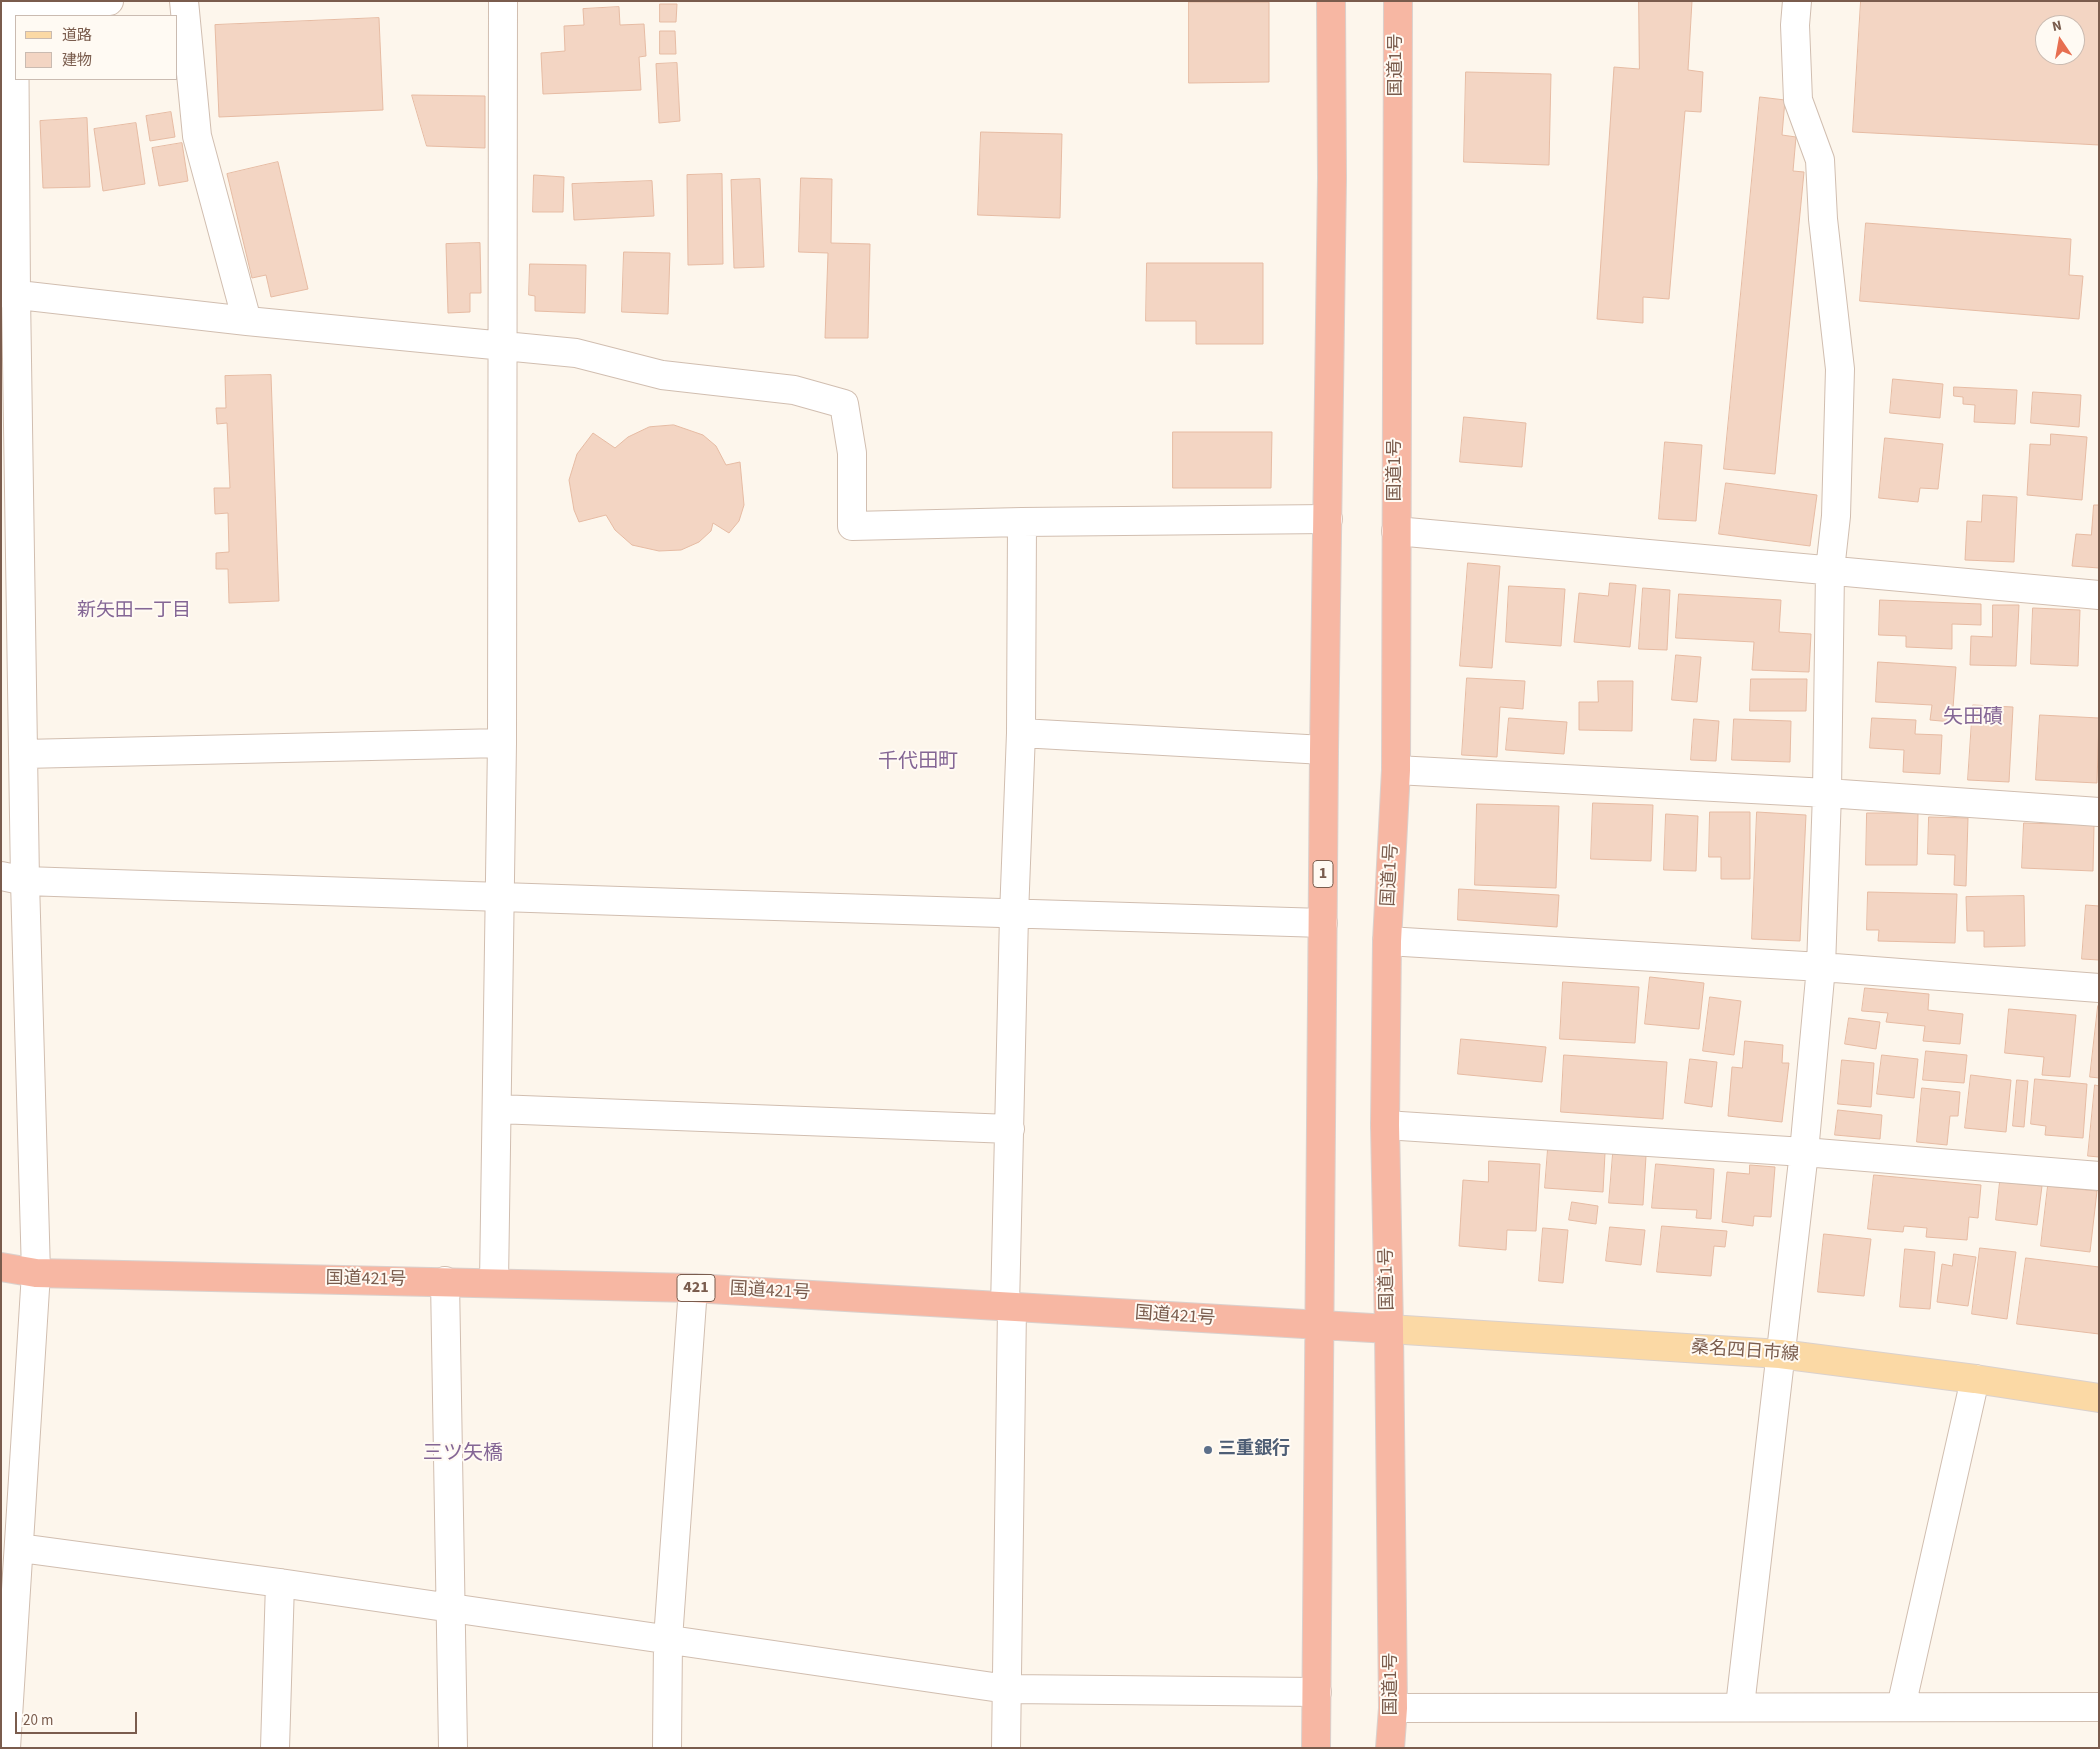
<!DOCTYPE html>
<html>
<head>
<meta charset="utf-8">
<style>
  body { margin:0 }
  #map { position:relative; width:2100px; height:1749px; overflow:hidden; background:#fdf6ec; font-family:"Source Sans 3","Noto Sans JP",sans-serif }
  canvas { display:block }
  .frame { position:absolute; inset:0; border:2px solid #7a5c4d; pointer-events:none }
  .legend { position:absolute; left:15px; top:15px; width:162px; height:65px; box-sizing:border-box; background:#fffaf3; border:1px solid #cabbb1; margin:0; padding:6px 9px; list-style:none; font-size:15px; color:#7a5c4d }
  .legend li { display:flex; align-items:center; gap:10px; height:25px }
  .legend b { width:25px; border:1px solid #cabbb1 }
  .north { position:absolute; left:2035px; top:15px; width:50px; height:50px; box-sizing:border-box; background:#fffaf3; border:1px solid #cabbb1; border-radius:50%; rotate:348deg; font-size:14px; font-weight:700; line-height:20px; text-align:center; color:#7a5c4d }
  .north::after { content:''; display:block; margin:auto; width:18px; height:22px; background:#e76f51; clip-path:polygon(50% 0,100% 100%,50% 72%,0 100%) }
  .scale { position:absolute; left:15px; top:1712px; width:122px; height:22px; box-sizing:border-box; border:2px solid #7a5c4d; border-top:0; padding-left:6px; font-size:15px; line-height:18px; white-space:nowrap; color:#7a5c4d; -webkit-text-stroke:4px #fffaf3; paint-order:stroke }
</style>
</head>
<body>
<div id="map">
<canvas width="2100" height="1749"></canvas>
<div class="frame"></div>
<ul class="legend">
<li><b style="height:6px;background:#fbd9a5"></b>道路</li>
<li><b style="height:14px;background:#f3d5c3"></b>建物</li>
</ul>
<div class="north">N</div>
<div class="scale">20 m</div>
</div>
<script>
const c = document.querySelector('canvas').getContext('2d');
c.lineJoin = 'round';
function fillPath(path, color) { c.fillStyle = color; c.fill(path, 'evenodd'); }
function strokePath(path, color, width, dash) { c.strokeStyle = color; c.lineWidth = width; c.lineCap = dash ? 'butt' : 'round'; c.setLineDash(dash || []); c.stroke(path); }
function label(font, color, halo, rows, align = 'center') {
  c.font = font + ' "Source Sans 3","Noto Sans JP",sans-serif'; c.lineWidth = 4; c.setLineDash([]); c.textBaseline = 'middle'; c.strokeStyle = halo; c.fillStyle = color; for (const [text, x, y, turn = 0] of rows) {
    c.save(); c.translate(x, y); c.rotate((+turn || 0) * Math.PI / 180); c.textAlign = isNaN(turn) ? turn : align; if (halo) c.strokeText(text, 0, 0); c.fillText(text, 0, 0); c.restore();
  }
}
const building = new Path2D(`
  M1639,1H1692L1688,70L1703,72L1701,112L1685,111L1669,299L1643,297V323L1597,319L1614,67L1639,69Z
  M1861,1H2099V145L1853,132ZM2045,25H2075V55H2045Z
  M1189,2H1269V82L1189,83Z
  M660,4H677L676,22H660Z
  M619,7L620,25L644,24L646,56L639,57L641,90L543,94L541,53L565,51L564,26L584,25L583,9Z
  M379,18L383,110L219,117L215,25Z
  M660,31H675L676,54H660Z
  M677,63L680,121L659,123L656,64Z
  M1466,72L1551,74L1549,165L1464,162Z
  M412,95L485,96V148L427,146Z
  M1760,97L1785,100L1782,135L1796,137L1793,171L1804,172L1775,474L1724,469Z
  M171,112L175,137L150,141L146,116Z
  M87,118L90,187L43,188L40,121Z
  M136,123L145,184L103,191L94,129Z
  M981,132L1062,134L1060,218L978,215Z
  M182,143L188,181L159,186L152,148Z
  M278,162L308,289L271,297L266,275L252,278L227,174Z
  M722,174L723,264L688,265L687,175Z
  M534,175L564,177L563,212H533Z
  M801,178L832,179L831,243L870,244L868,338H825L828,253L799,252Z
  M760,179L764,267L734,268L731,180Z
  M652,181L654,216L574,220L572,184Z
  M1866,223L2071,239L2069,275L2083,276L2079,319L1860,301Z
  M480,243L481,293H470V312L448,313L446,244Z
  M624,252L670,253L668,314L622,312Z
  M1147,263H1263V344H1196V321H1146Z
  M530,264L586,265L585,313L535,311V296L529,295Z
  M271,375L279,601L229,603L228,569H216V553L229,552L228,513L215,514L214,488H230L227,423L217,424L216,408H226L225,376Z
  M1893,379L1943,384L1940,418L1890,413Z
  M1954,387L2017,390L2015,424L1974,422L1975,405L1963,404V397L1954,396Z
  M2033,392L2081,395L2079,427L2031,423Z
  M1464,417L1526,423L1522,467L1460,462Z
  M674,425L703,435L716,446L726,465L740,462L744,505L739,521L729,533L713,523L711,531L699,542L681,550L659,551L632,545L615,530L606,515L579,522L574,510L569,480L577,454L593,433L615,448L628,437L649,427Z
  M1173,432H1272L1271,488H1173Z
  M2051,434L2087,437L2082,500L2027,495L2030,444L2050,445Z
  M1885,438L1943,444L1938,489L1920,488L1918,502L1879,498Z
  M1665,442L1702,445L1696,521L1659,519Z
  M1726,483L1817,495L1810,546L1719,534Z
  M1983,495L2017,497L2014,562L1965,560L1967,521L1981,522Z
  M2094,505H2099V568L2072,566L2076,534L2091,535Z
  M1468,563L1500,566L1492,668L1460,666Z
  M1610,583L1636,585L1630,647L1574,642L1579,593L1608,596Z
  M1509,586L1565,589L1561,646L1506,642Z
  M1643,588L1670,590L1667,650L1639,649Z
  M1679,594L1781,600L1779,632L1811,634L1809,672L1752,670L1754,642L1676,638Z
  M1880,600L1981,604V625L1952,624V649L1906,647V636L1879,635Z
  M1993,605H2019L2016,666L1970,665L1971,636L1992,637Z
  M2033,608L2080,610L2078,666L2031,664Z
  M1676,655L1701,657L1697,702L1672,700Z
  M1878,662L1956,667L1952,722L1930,720L1932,705L1876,702Z
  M1467,678L1525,681L1523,709L1500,707L1497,757L1462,755Z
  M1751,679H1807L1806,711H1750Z
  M1598,681H1633L1632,731L1579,730V702H1598Z
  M1973,705L2013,707L2009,782L1968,780Z
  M2040,715L2099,718L2097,783L2036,780Z
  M1509,718L1567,722L1564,754L1506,750Z
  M1872,718L1916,720L1915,734L1942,735L1940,774L1903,772L1904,750L1870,748Z
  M1694,719L1719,721L1716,761L1691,760Z
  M1734,719L1791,721L1790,762L1732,760Z
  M1593,803L1653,805L1651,861L1591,859Z
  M1477,804L1559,806L1556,888L1475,885Z
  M1710,812H1750V879H1721V857H1709Z
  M1757,812L1806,815L1800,941L1752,939Z
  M1867,813H1918L1917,865H1866Z
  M1666,814L1698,816L1696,871L1664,870Z
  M1929,817L1968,818L1966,886L1954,885L1955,855L1928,854Z
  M2024,823L2094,825L2093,871L2022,868Z
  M1459,889L1559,895L1557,927L1458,920Z
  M1868,892L1957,894L1955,943L1878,941L1879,930H1867Z
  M2024,896L2025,946L1984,947V931H1967L1966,897Z
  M2086,905L2099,906V960L2082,959Z
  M1650,977L1704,983L1699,1029L1645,1024Z
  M1563,982L1639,987L1635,1043L1560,1039Z
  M1865,988L1929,994L1928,1010L1963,1014L1960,1044L1923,1041L1925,1026L1886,1022L1888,1013L1862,1011Z
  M1710,997L1741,1001L1734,1055L1703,1051Z
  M2098,1006L2099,1007V1078L2090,1077Z
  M2009,1009L2076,1015L2070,1077L2042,1075L2044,1057L2005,1053Z
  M1849,1018L1880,1022L1876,1049L1845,1044Z
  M1461,1039L1546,1047L1542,1082L1458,1074Z
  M1745,1041L1783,1045L1782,1063H1789L1782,1122L1728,1116L1732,1067L1742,1068Z
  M1926,1051L1967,1055L1964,1083L1923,1080Z
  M1564,1055L1667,1062L1663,1119L1561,1112Z
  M1882,1055L1918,1059L1914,1098L1877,1094Z
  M1690,1059L1717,1062L1712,1107L1685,1103Z
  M1842,1060L1874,1063L1871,1107L1838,1104Z
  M1971,1075L2011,1080L2006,1132L1965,1128Z
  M2035,1079L2087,1084L2083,1138L2045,1135L2046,1126L2031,1124Z
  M2017,1080L2028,1081L2024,1127L2013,1126Z
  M2095,1085L2099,1086V1157L2088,1156Z
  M1922,1088L1960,1092L1958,1116H1950L1947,1145L1917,1142Z
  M1838,1110L1882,1115L1880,1139L1835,1135Z
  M1548,1149L1605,1153L1603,1192L1545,1188Z
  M1613,1154L1646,1156L1643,1205L1609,1203Z
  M1489,1161L1540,1164L1536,1231L1507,1230L1506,1250L1459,1246L1463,1180L1488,1182Z
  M1656,1164L1714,1169L1711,1219L1696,1218L1697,1210L1652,1208Z
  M1750,1165L1775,1167L1771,1217L1754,1216L1753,1226L1722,1222L1727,1172L1749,1174Z
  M1874,1175L1981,1185L1978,1218L1969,1217L1967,1240L1926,1237L1927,1228L1904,1226L1903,1232L1868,1229Z
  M2000,1182L2042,1186L2037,1225L1996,1220Z
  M2048,1186L2097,1191L2090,1252L2041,1246Z
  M1572,1202L1598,1206L1596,1224L1569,1220Z
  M1662,1226L1727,1231L1725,1247L1714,1246L1711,1276L1657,1272Z
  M1610,1227L1645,1230L1641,1265L1606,1261Z
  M1543,1228L1568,1230L1563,1283L1539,1281Z
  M1824,1234L1871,1239L1864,1296L1818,1292Z
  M1980,1248L2016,1252L2007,1319L1972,1314Z
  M1905,1249L1935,1252L1930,1309L1900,1307Z
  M1954,1254L1976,1257L1968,1306L1937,1302L1942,1264L1952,1266Z
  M2026,1258L2099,1267V1334L2017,1324Z`);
fillPath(building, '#f3d5c3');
strokePath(building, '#e6bba3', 1);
const minor = new Path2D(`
  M184,1L197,136L247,321
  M14,8L109,1
  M1,293L247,321L576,353L662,375L794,390L844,404L852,453V526L1022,522L1328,519
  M1396,531L2099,595
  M1021,733L1324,750
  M23,754L502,743
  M1396,770L1827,793L2099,812
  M1,876L25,881C458,894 890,912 1323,923
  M1387,941L1821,967L2099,988
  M497,1109L1010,1129
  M1385,1125L1804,1152L2099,1176
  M445,1281L453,1748
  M494,1282L502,743L503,1
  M1005,1307L1014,915L1021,733L1022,522
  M20,1548L280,1583L1007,1689L1317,1692
  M1740,1706L1804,1152L1821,967L1827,793L1830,570L1836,516L1840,369L1823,219L1820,160L1798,100L1795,25L1797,1
  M1901,1707L1975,1379
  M1393,1708L2099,1707
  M6,1748L36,1273L25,881L16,295L14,1
  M275,1748L280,1583
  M667,1748L668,1639L693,1288
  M1006,1748L1012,1307`);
const major = new Path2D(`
  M1389,1329L1780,1354L1975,1379L2099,1398`);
const highway = new Path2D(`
  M1,1267L36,1273L693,1288L1389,1329
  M1316,1748L1324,750L1332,178L1331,1
  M1390,1748L1393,1708L1389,1329L1385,1125L1387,941L1396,770L1398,1`);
strokePath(minor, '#d1beb0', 30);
strokePath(major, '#dad1cd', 30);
strokePath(highway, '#dad1cd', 30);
strokePath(minor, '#fff', 28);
strokePath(major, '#fbd9a5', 28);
strokePath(highway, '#f7b7a3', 28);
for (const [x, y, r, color] of [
  [1208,1450,5,"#5c6f8a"]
]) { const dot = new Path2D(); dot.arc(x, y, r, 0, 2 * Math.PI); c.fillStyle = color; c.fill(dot); strokePath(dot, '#fffaf3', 2); }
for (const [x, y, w] of [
  [1323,874,20],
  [696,1288,38]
]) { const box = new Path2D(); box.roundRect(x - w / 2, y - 13.5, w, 27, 4); c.fillStyle = '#fffaf3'; c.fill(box); strokePath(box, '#7a5c4d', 1); }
label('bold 16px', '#7a5c4d', null, [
  ["1",1323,874],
  ["421",696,1288]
]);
label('18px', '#7a5c4d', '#fffaf3', [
  ["国道1号",1397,65,-90],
  ["国道1号",1396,470,-90],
  ["国道1号",1391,875,-87],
  ["国道1号",1388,1279,-91],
  ["国道421号",366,1280,1],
  ["国道421号",770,1292,3],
  ["国道421号",1175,1317,4],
  ["桑名四日市線",1745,1352,4],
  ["国道1号",1392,1684,-90]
]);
label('bold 18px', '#4e5e75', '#fffaf3', [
  ["三重銀行",1218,1450]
], 'left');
label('19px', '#846695', '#fffaf3', [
  ["新矢田一丁目",134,612]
]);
label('20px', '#846695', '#fffaf3', [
  ["矢田磧",1973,719],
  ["千代田町",918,763],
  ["三ツ矢橋",463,1455]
]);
</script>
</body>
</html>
